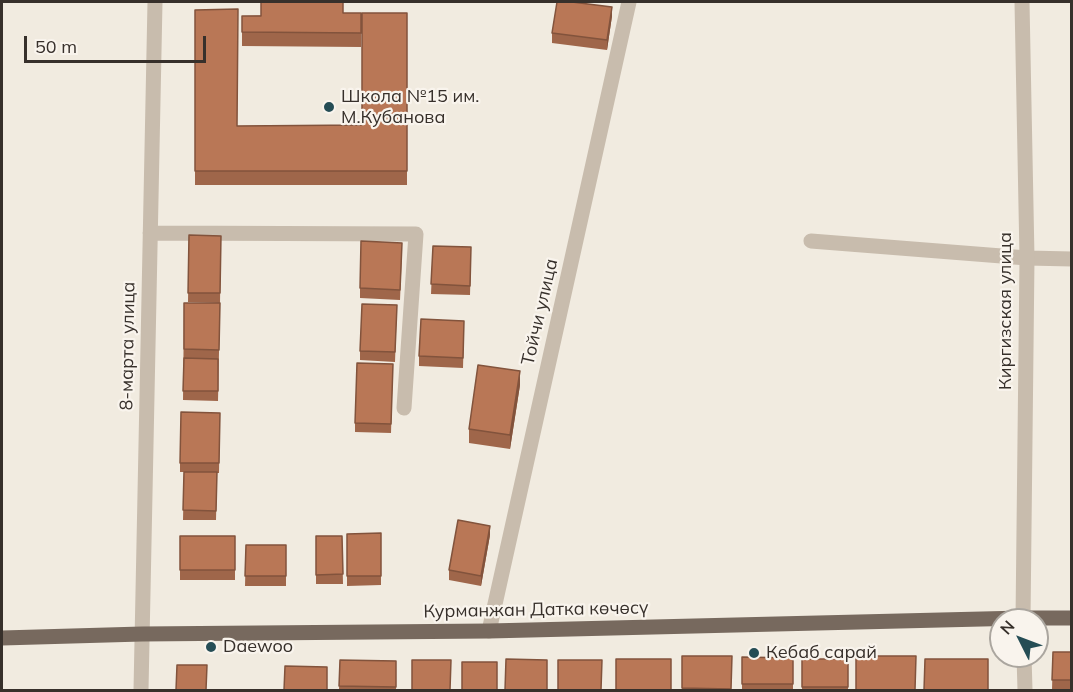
<!DOCTYPE html>
<html>
<head>
<meta charset="utf-8">
<style>
  body { margin:0 }
  #map { position:relative; width:1073px; height:692px; overflow:hidden; background:#f1ebe0; font-family:Mulish,sans-serif }
  canvas { display:block }
  .frame { position:absolute; inset:0; border:3px solid #37302b; pointer-events:none }
  .north { position:absolute; left:989px; top:608px; width:60px; height:60px; box-sizing:border-box; background:#f9f4ed; border:2px solid #aba69f; border-radius:50%; rotate:312deg; font-size:16px; font-weight:700; line-height:24px; text-align:center; color:#37302b }
  .north::after { content:''; display:block; margin:auto; width:21px; height:27px; background:#254d55; clip-path:polygon(50% 0,100% 100%,50% 72%,0 100%) }
  .scale { position:absolute; left:24px; top:36px; width:182px; height:27px; box-sizing:border-box; border:3px solid #37302b; border-top:0; padding-left:8px; font-size:18px; line-height:21px; white-space:nowrap; color:#37302b; -webkit-text-stroke:4px #f9f4ed; paint-order:stroke }
</style>
</head>
<body>
<div id="map">
<canvas width="1073" height="692"></canvas>
<div class="frame"></div>
<div class="north">N</div>
<div class="scale">50 m</div>
</div>
<script>
const c = document.querySelector('canvas').getContext('2d');
c.lineJoin = 'round';
function strokePath(path, color, width, dash) { c.strokeStyle = color; c.lineWidth = width; c.lineCap = dash ? 'butt' : 'round'; c.setLineDash(dash || []); c.stroke(path); }
function fillPath(path, color) { c.fillStyle = color; c.fill(path, 'evenodd'); }
function label(font, color, halo, rows, align = 'center') {
  c.font = font + ' Mulish,sans-serif'; c.lineWidth = 4.5; c.setLineDash([]); c.textBaseline = 'middle'; c.strokeStyle = halo; c.fillStyle = color; for (const [text, x, y, turn = 0] of rows) {
    c.save(); c.translate(x, y); c.rotate((+turn || 0) * Math.PI / 180); c.textAlign = isNaN(turn) ? turn : align; if (halo) c.strokeText(text, 0, 0); c.fillText(text, 0, 0); c.restore();
  }
}
strokePath(new Path2D(`
  M150,233L416,234L404,408
  M811,241L1027,258L1072,259
  M489,631L629,2
  M141,690L155,2`), '#c8bcad', 15);
strokePath(new Path2D(`
  M1022,2L1027,258L1023,620
  M1024,656L1025,690`), '#c8bcad', 15);
strokePath(new Path2D(`
  M2,638L142,634L489,631L1023,618H1072`), '#77695e', 15);
fillPath(new Path2D(`
  M195,10L237,126L362,125L407,13V185H195Z
  M343,13H361V47L242,46V16Z
  M612,16L607,50L552,43V33Z
  M189,235L221,236L220,303L188,302Z
  M433,246L471,257L470,295L431,294Z
  M402,252L400,300L360,298V288Z
  M184,303H220L218,401L183,400Z
  M397,305L395,362L360,360V351Z
  M464,330L463,368L419,366V356Z
  M393,364L391,433L355,432V423Z
  M520,385L510,449L469,443V429Z
  M220,413L219,473H217L216,520H183L184,472H180V463Z
  M381,533V585L347,586V534Z
  M490,535L481,586L449,580V570Z
  M180,536H235V580H180Z
  M316,536H342L343,584H316Z
  M246,545H286V586H245Z
  M1053,652H1071V690H1052Z
  M682,656H732L731,690H682Z
  M742,657L793,658V690H742Z
  M802,659H848V690H802Z
  M340,660L396,661V690H339Z`), '#9f664a');
fillPath(new Path2D(`
  M612,7V16L607,50V40Z
  M520,371V385L510,449V435Z
  M490,526V535L481,586V576Z`), '#82533c');
const building = new Path2D(`
  M261,2H343V13H361V33L242,32V16H261Z
  M557,2H572L612,7L607,40L552,33Z
  M238,9L237,126L362,125V13H407V171H195V10Z
  M189,235L221,236L220,293H188Z
  M361,241L402,243L400,290L360,288Z
  M433,246L471,247L470,286L431,284Z
  M184,303H220L219,350L184,349Z
  M362,304L397,305L395,352L360,351Z
  M421,319L464,321L463,358L419,356Z
  M184,358L218,359V391H183Z
  M357,363L393,364L391,424L355,423Z
  M478,365L520,371L510,435L469,429Z
  M181,412L220,413L219,463H180Z
  M184,472H217L216,511L183,510Z
  M458,520L490,526L481,576L449,570Z
  M381,533V576H347V534Z
  M180,536H235V570H180Z
  M316,536H342L343,574L316,575Z
  M246,545H286V576H245Z
  M1053,652H1071V680H1052Z
  M682,656H732L731,689L682,688Z
  M856,656H916L915,690H856Z
  M742,657L793,658V684H742Z
  M506,659L547,660V690H505Z
  M616,659H671V690H616Z
  M802,659H848V687H802Z
  M925,659H988V690H924Z
  M340,660L396,661V687L339,686Z
  M412,660H451L450,690H412Z
  M558,660H602L601,690H558Z
  M462,662H497V690H462Z
  M177,665H207L206,690H176Z
  M285,666L327,667V690H284Z`);
fillPath(building, '#b97756');
strokePath(building, '#82533c', 1.5);
for (const [x, y, r, color] of [
  [329,107,6,"#254d55"],
  [211,647,6,"#254d55"],
  [754,653,6,"#254d55"]
]) { const dot = new Path2D(); dot.arc(x, y, r, 0, 2 * Math.PI); c.fillStyle = color; c.fill(dot); strokePath(dot, '#f9f4ed', 2); }
label('18px', '#37302b', '#f9f4ed', [
  ["Школа №15 им.",341,97],
  ["М.Кубанова",341,118],
  ["Daewoo",223,647],
  ["Кебаб сарай",766,653]
], 'left');
label('18px', '#37302b', '#f9f4ed', [
  ["Киргизская улица",1006,311,-90],
  ["Тойчи улица",540,312,-77],
  ["8-марта улица",128,346,-89],
  ["Курманжан Датка көчөсү",536,610,-1]
]);
</script>
</body>
</html>
